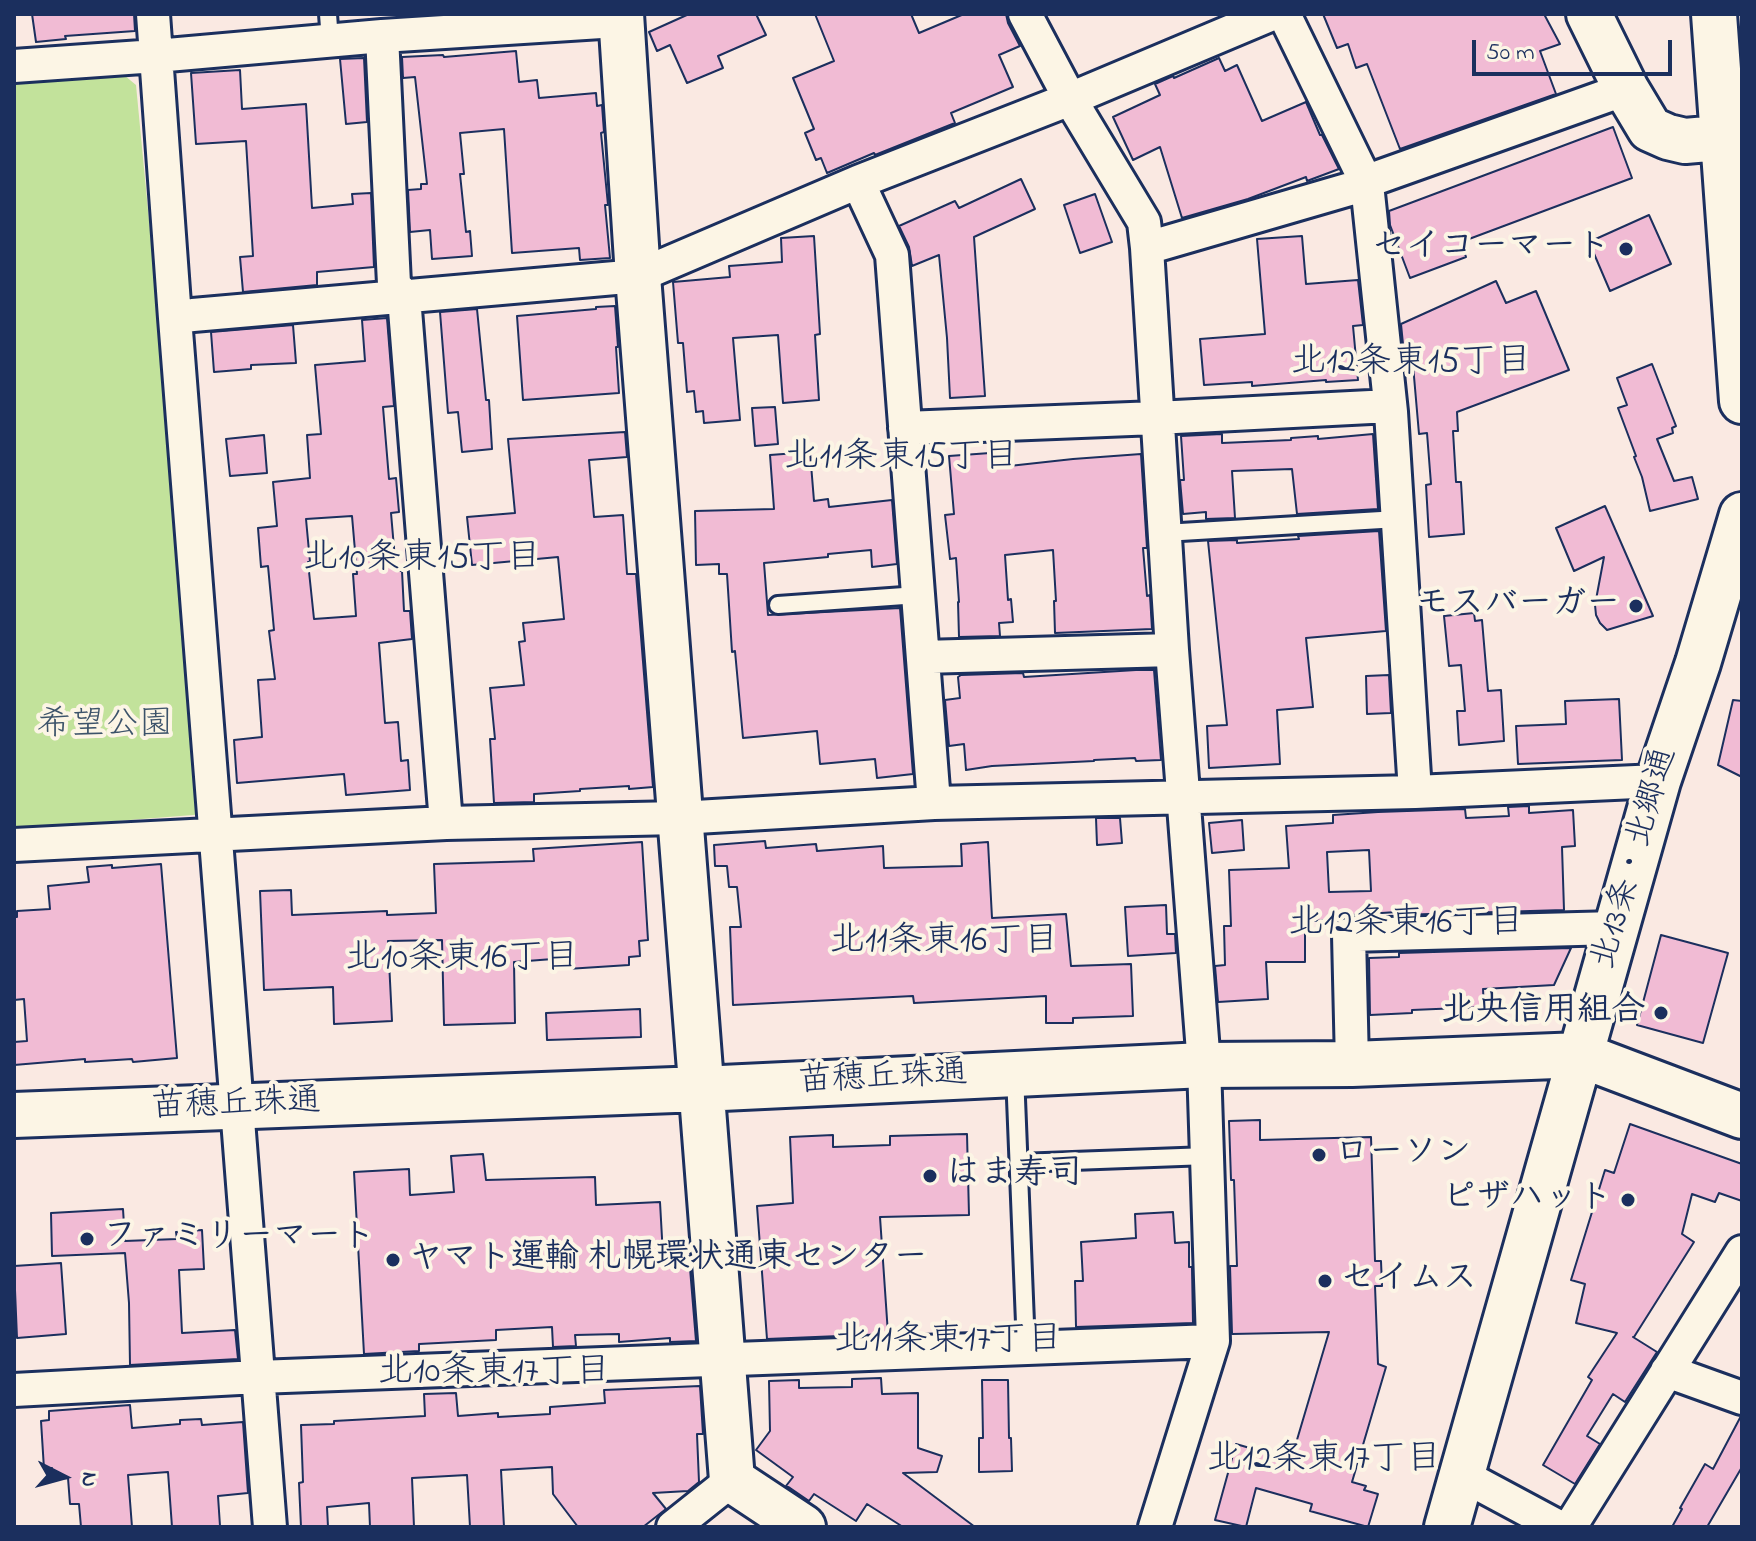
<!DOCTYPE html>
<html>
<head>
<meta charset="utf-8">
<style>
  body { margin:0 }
  #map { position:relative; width:1756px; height:1541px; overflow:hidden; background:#fae9e2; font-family:"Indie Flower",sans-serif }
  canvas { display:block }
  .frame { position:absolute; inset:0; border:16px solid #1b2f5e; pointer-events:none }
  .north { position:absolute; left:24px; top:1437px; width:80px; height:80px; -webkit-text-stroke:6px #fcf5e5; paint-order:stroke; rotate:96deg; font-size:22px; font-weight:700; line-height:32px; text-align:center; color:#1b2f5e }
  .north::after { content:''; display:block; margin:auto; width:28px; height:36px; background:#1b2f5e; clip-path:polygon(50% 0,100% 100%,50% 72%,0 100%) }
  .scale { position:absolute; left:1472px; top:40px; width:200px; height:36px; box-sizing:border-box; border:4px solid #1b2f5e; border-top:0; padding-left:10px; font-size:24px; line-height:28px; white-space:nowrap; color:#1b2f5e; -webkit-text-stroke:6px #fcf5e5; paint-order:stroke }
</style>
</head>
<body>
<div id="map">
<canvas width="1756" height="1541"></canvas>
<div class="frame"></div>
<div class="north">N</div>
<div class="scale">50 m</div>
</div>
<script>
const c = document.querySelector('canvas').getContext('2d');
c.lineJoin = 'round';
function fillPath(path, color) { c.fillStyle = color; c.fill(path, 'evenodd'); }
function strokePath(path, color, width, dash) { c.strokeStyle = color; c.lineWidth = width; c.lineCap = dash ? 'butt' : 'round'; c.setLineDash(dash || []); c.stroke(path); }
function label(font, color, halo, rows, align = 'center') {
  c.font = font + ' "Indie Flower","Klee One",sans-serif'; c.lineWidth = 8; c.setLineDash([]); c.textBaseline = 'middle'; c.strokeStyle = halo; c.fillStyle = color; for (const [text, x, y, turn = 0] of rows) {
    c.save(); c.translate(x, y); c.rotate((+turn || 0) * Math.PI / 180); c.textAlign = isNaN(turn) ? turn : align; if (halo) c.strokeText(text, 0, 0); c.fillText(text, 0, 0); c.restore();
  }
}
fillPath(new Path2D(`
  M124,75L136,85L206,814L14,829V84Z`), '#c2e29b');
const building = new Path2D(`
  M32,14H134L135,31L65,36L66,39L36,42Z
  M689,14H756L766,35L718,56L723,68L687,83L670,45L657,51L649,32Z
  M815,14H911L919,33L964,14H1006L1008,23L1020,46L999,55L1013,87L951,113L955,123L875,155L874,153L827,173L821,158L816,160L805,133L814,129L793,78L834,61Z
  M1323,14H1544L1560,44L1540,51L1556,94L1400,149L1367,64L1356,68L1348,44L1337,48Z
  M516,51L519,82L537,80L539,98L596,93L597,106L602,105L604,132L601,133L608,205H605L610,258L580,260L579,248L512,253L504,129L460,133L464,174H460L466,232L470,231L472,256L432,259L430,230L410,232L408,190L421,189V184H427L415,77L403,78L402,57L443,55L444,57Z
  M364,58L367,122L346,124L340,59Z
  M1219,58L1225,71L1237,65L1262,121L1306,102L1320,135H1322L1339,169L1307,181L1306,177L1248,199L1182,218L1160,147L1133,160L1113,117L1160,95L1155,84L1173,76L1174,78Z
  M240,70L242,109L306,104L312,208L353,204L352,194L371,193L374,267L317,272V285L243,292L240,257L253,256L246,141L196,144L191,73Z
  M1613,127L1632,178L1461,242L1466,257L1410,278L1390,225L1389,211Z
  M1021,179L1035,209L974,237L985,396L950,398L947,338L939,255L912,266L909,247L899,226L955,201L959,208Z
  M1095,194L1112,242L1080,253L1064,205Z
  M1649,215L1671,264L1610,291L1589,242Z
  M814,236L820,334L815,335L819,400L783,403L778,335L733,338L740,420L704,423L703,411L696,412L694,391L687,392L683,343H678L673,282L730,277L729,266L782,262L781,238Z
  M1302,236L1306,284L1358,280L1363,325L1353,326L1358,380L1326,382V380L1252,386V382L1204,385L1200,339L1265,334L1257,239Z
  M1496,281L1506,303L1536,291L1569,370L1457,412L1458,431H1453L1456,482H1461L1464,534L1429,537L1426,485L1431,484L1427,433L1419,434L1413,365L1403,344L1401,324Z
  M615,306L618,347H616L619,393L523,400L517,316L596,309V307Z
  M477,309L486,400H489L492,449L462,452L458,412L448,413L440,312Z
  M387,318L394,406L383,407L389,479L396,478L399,512L391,513L396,571H402L404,611H410L412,639L379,643L385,723L398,722L401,761L408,760L410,790L346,795L344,774L237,783L234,740L262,737L258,680L275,679L269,631L274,630L268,566L261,567L258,528L277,526L273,482L310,478L307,435L321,434L315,365L365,361L362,320ZM352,516L357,574H353L356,616L314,619L308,562H310L306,519Z
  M293,325L296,363L251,365V369L214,372L211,332Z
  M1652,364L1676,426L1672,428L1673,433L1657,439L1674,481L1692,477L1698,499L1650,511L1642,477L1634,457L1636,456L1618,408L1627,405L1617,378Z
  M775,407L778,444L755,446L752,408Z
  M625,432L627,457L589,460L594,517L623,515L627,574H636L653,787L629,789V786L580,789V791L534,794V802L494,803L490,739H495L490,688L524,685L519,642L525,641L523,623L564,619L558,557L472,565L467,517L515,513L508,439Z
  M1222,434V443L1291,440V438L1318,436V439L1373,434L1378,509L1297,514L1292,469L1232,471L1235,518L1206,519V512L1183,514L1180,480H1184L1181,436Z
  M264,435L267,473L230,476L226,439Z
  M810,452L814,501L828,499L829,507L892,500L897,564L872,567L871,550L828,554V557L764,563L768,615L900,608L913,774L877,778L875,759L820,764L817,731L743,738L735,651L732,652L727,574H719V564L696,565L695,511L774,509L770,455Z
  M990,453L991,468L1073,459L1141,454L1147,548H1143L1147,596L1150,595L1152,629L1055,633L1054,601H1056L1053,550L1005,555L1008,600L1011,599L1013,622L999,623L1000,636L959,637L958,602H959L956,558L950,559L945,515L954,514L949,456Z
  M1605,506L1653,616L1607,630L1600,623L1596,615L1595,605L1604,557L1574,571L1556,528Z
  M1379,531L1386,631L1306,638L1313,707L1277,710L1280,764L1209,768L1207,726L1227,725L1208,541L1237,540V543L1299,539L1298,536Z
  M1474,613L1475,621L1482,620L1488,691L1501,690L1504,741L1459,745L1457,711H1465L1461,665L1449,666L1444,616Z
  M1136,670H1154L1161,760L1136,761L1135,758L1094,760V761L992,766L966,770L964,744L949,746L945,700L960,698L958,677L961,675L1023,673L1024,677Z
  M1389,675L1391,713L1367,714L1366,676Z
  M1619,699L1622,760L1518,764L1516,726L1566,724L1565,701Z
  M1733,700L1742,701V777L1718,765Z
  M1529,806V813L1573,810L1575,846L1562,847L1564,910L1397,915V912L1351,915L1338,920L1309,921L1310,933L1305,934V962H1266L1268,999L1218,1002L1215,966L1225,965L1224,926H1231L1229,870L1289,868L1286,826L1333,823V815L1378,812L1465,809L1466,818L1509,816L1508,807ZM1369,850L1371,891L1329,892L1327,852Z
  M1096,818H1120L1122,843L1097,845Z
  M1242,820L1244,850L1212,853L1209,823Z
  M765,841L766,848L816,844L817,851L883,846L884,868L962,866L961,844L988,842L992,918L1066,914L1071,966L1131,964L1133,1016L1073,1018V1023H1046V996L914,1003L913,996L733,1005L730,927H741L737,887H729L727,866H715L714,845Z
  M642,842L648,940L639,941L640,956L629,957V965L567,969L566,958L514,962L515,1023L444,1025L442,940L388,941L392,1021L334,1024L333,987L264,990L260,891L291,890L292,915L387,911V915L436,913L434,864L534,861L533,849Z
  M161,864L177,1058L133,1062L132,1059L85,1062V1059L14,1065V1042L27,1041L24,999L14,1000V917H17V911L50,909L48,886L89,882L87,867L112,865V868Z
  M1166,905L1167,934H1175L1176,953L1128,956L1125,907Z
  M1661,935L1728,953L1703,1043L1637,1025Z
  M1571,948L1554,985L1483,989L1484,1007L1412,1010V1013L1370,1015L1369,958L1399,957V953Z
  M640,1009L641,1037L547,1040L546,1013Z
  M1260,1120V1140L1371,1137L1375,1261H1381L1382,1286H1375L1378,1364L1386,1367L1352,1482L1366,1486L1364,1490L1378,1494L1368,1527L1310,1511L1312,1504L1256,1488L1246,1527L1215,1520L1236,1444L1291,1460L1329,1332L1232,1334L1230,1266H1237L1234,1180H1231L1229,1121Z
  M1630,1124L1742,1164V1201L1719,1193L1715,1202L1692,1194L1682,1234L1694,1242L1634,1337H1633L1657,1352L1625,1402L1613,1394L1587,1436L1600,1444L1575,1484L1543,1465L1592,1380L1588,1377L1617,1333L1576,1323L1585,1284L1571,1280L1605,1170L1614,1173Z
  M967,1134L969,1215L880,1217L888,1334L767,1339L757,1206L793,1203L790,1137L833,1135V1147L890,1145V1136Z
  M483,1154L486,1180L595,1177L596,1205L660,1202L663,1256H689L696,1341L670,1342V1338L619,1342V1334L575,1335L576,1346L553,1347L552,1327L496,1330V1340L419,1344V1351L364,1354L354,1172L409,1169L410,1195L454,1192L451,1156Z
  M123,1209L125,1241L177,1239L176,1232L202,1230L204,1269L179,1270L182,1333L235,1330L238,1359L130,1365L129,1303L125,1253L52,1256L51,1213Z
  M1173,1212L1175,1243L1189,1242V1267H1192L1193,1323L1076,1327L1075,1281H1083L1081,1242L1136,1238L1135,1214Z
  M61,1263L66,1334L17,1338L14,1266Z
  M881,1378L882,1394L918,1393V1448L942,1456L937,1472L903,1473L975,1527H903L867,1504L856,1521L814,1494L809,1501L790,1488L786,1486L793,1477L756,1450L770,1431L769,1381L799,1380V1388L852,1387V1379Z
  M982,1380H1008L1009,1438H1011L1012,1471L979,1472V1438H983Z
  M700,1386L703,1434H697L699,1482L688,1491L653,1493L666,1509L643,1527H578L553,1494L552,1467L501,1470L504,1527H470L467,1475L412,1478L414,1527H370L369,1503L327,1507L328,1527H301L299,1483L303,1482L301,1425L334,1424V1421L425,1416L424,1394L456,1393L458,1416L498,1413V1417L550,1414V1407L605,1403L604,1390Z
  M130,1405L132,1428L180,1424V1420L201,1419L202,1425L243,1422L248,1493L218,1496L220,1526L172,1527L168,1472L128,1475L132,1527H81L79,1504H70L68,1478L52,1479V1468L44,1469L41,1421L49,1420V1411Z
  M1741,1416L1742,1417V1467L1707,1527H1672L1682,1509L1680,1508L1705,1464L1713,1469Z`);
fillPath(building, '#f1bbd4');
strokePath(building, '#1b2f5e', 2);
const lane = new Path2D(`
  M328,14L330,41
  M1164,533L1398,519
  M778,605L918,595
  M1015,1074L1026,1348
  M1018,1163L1208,1156`);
const street = new Path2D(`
  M153,14L175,318L270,1527
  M1025,14L1070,99L1144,222L1147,248L1172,650L1204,1065L1213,1341L1155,1527
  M1284,14L1367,184L1391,412L1415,792
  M382,36L394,284L404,297L446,823
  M14,66L156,56L382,36L601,22L620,14
  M858,182L892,255L934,803
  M1147,248L1367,184L1376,178L1626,89
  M175,318L193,315L638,276L858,182L1070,99L1272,14
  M905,428L1156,418L1390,406
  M923,657L1172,650
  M14,845L446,823L679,818L934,803L1415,792L1658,781
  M1352,1064L1349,935L1616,928
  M1667,1371L1742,1398
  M14,1390L258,1377L1213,1341
  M1462,1475L1559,1527
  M673,1527L732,1480
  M1570,1527L1742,1252`);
const secondary = new Path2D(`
  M621,14L638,276L732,1480L803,1527
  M1589,14L1626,89L1650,129L1668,137L1685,141L1742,136
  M1714,14L1742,401
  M14,1115L701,1089L1204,1065L1352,1064L1581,1055L1742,1116
  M1447,1527L1658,781L1698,663L1742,515`);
strokePath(lane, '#1b2f5e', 22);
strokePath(street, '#1b2f5e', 38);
strokePath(secondary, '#1b2f5e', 50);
strokePath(lane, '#fcf5e5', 16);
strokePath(street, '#fcf5e5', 32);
strokePath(secondary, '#fcf5e5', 44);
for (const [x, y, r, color] of [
  [1626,249,8,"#1b2f5e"],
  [1636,606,8,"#1b2f5e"],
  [1661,1013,8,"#1b2f5e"],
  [1319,1155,8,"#1b2f5e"],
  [930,1176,8,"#1b2f5e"],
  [1628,1200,8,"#1b2f5e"],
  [87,1239,8,"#1b2f5e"],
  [393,1260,8,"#1b2f5e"],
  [1325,1281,8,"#1b2f5e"]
]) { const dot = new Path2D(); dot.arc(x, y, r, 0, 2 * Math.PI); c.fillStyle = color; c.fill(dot); strokePath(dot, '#fcf5e5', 3); }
label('bold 34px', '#1b2f5e', '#fcf5e5', [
  ["セイコーマート",1610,249,"right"],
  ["モスバーガー",1620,606,"right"],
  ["北央信用組合",1645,1013,"right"],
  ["ローソン",1335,1155],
  ["はま寿司",946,1176],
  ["ピザハット",1612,1200,"right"],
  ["ファミリーマート",103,1239],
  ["ヤマト運輸 札幌環状通東センター",409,1260],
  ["セイムス",1341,1281]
], 'left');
label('34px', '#3c536a', '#fcf5e5', [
  ["希望公園",105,727]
]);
label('34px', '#1b2f5e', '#fcf5e5', [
  ["北13条・北郷通",1637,859,-74],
  ["苗穂丘珠通",883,1080,-3],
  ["苗穂丘珠通",236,1107,-2]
]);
label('36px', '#1b2f5e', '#fcf5e5', [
  ["北12条東15丁目",1411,365],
  ["北11条東15丁目",901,460],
  ["北10条東15丁目",422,561],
  ["北12条東16丁目",1406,926],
  ["北11条東16丁目",944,944],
  ["北10条東16丁目",462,961],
  ["北11条東17丁目",948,1343],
  ["北10条東17丁目",494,1375],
  ["北12条東17丁目",1324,1462]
]);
</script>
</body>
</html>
